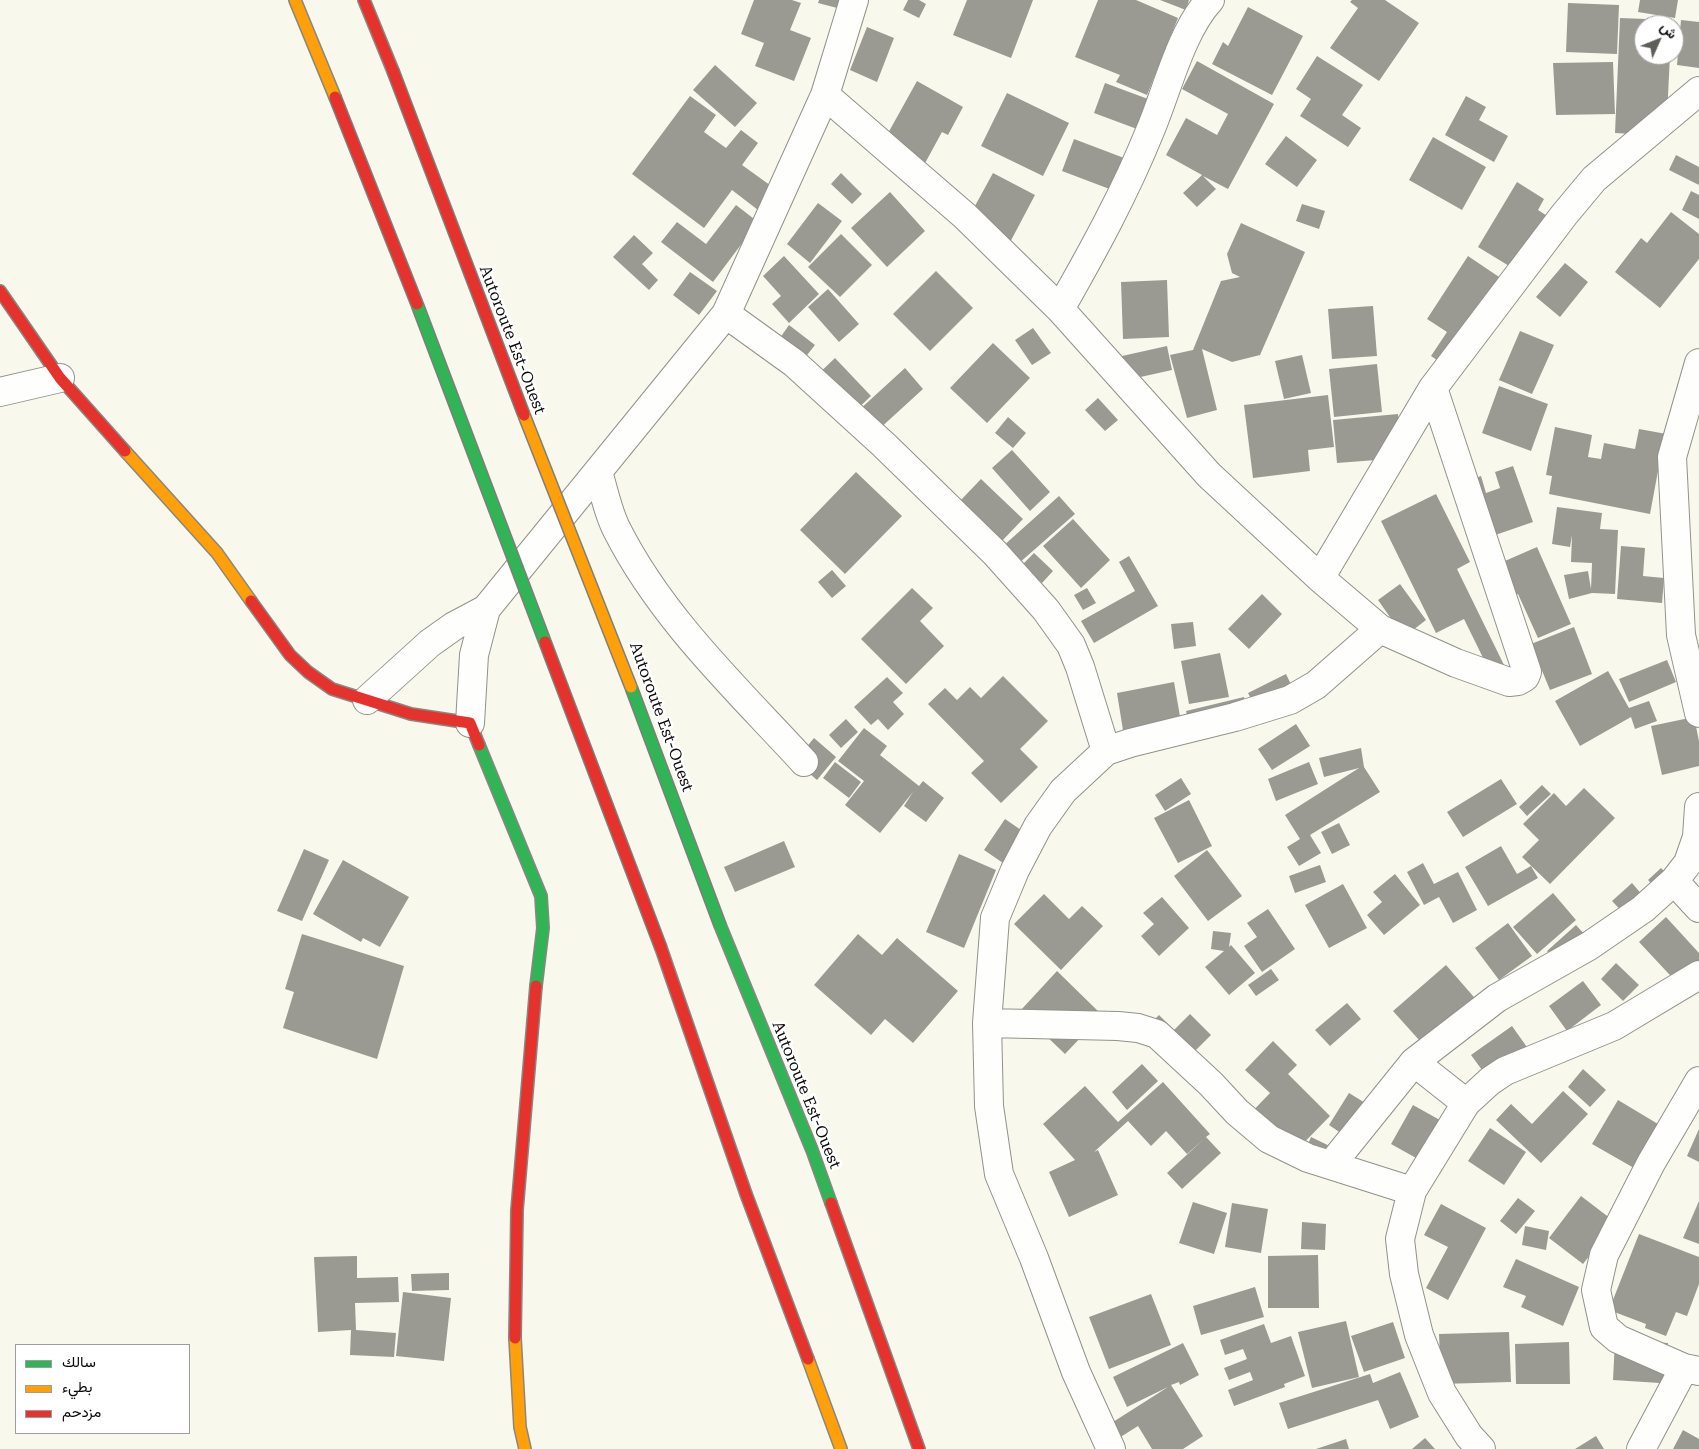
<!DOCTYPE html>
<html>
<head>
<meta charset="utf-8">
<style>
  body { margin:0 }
  #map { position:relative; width:1699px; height:1449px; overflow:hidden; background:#f8f9ec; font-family:"Roboto Serif",Vazirmatn,serif }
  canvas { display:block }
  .legend { position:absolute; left:15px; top:1344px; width:175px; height:90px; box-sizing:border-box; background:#fff; border:1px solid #9d9d9d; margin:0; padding:6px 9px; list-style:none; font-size:15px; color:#0a0a0a }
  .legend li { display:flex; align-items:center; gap:10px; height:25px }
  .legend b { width:25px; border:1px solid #9d9d9d }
  .north { position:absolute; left:1634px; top:15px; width:50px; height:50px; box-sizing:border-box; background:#fff; border:1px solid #9d9d9d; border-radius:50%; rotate:46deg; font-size:14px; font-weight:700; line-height:20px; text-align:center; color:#0a0a0a }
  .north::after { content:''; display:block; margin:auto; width:18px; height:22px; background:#5d5e59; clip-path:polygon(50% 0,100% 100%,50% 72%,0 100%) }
</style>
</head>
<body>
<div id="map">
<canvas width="1699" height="1449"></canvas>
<ul class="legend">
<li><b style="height:6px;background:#30b455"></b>سالك</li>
<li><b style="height:6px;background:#ff9f0a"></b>بطيء</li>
<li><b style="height:6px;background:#e5322d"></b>مزدحم</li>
</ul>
<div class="north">ش</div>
</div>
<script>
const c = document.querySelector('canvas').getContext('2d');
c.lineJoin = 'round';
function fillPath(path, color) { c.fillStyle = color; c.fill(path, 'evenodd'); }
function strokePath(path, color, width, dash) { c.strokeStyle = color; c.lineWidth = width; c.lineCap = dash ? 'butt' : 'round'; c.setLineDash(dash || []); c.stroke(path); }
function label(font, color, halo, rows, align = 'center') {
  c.font = font + ' "Roboto Serif",serif'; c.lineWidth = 5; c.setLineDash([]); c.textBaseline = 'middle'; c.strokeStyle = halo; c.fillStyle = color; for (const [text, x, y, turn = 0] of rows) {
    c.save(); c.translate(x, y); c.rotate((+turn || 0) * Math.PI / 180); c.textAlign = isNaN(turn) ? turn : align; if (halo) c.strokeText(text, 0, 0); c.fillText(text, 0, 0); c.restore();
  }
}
fillPath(new Path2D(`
  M754,0H792L801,3L790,30L811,38L794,81L755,66L764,43L741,34Z
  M819,0H844L841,9L818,3Z
  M908,0H919L926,4L919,18L903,10Z
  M967,0H1033L1011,58L953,35Z
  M1098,0H1136L1178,18L1147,95L1116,82L1120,75L1075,57Z
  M1160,0H1189L1186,10Z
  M1352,0H1385L1419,23L1379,81L1330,48L1358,8L1350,2Z
  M1640,0H1678L1675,18L1638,12Z
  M1568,3L1619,5L1617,54L1566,52Z
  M1248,7L1303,36L1272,95L1212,64L1223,42L1228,46Z
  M1620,18L1671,20V25H1644V55H1670L1666,136L1615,133Z
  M1681,20L1699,22V68L1677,65Z
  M867,27L894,38L877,82L850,70Z
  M1317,56L1363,85L1342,115L1361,128L1348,147L1300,116L1311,99L1296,89Z
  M1197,61L1274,104L1228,189L1203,176L1216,189L1197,207L1183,193L1202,175L1166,155L1186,118L1217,135L1228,114L1182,89Z
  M1613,62L1615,114L1556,115L1553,63Z
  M715,65L757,103L735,127L693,90Z
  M917,81L963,107L948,135L942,132L918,176L877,153Z
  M1105,83L1156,102L1145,132L1094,113Z
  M1007,93L1069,123L1043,176L981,146Z
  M690,96L716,115L704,132L726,148L741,130L758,143L742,165L774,188L758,210L732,190L704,228L632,174Z
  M1466,96L1486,107L1479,120L1508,136L1494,162L1445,135Z
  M1286,136L1317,160L1297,187L1265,164Z
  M1433,137L1486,167L1462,210L1409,180Z
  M1074,139L1132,161L1120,193L1062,171Z
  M1676,155L1699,167V185L1669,170Z
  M841,173L862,194L852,204L831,184Z
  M993,173L1035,195L1007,248L964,226Z
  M1517,182L1544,199L1538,210L1552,219L1519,272L1478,247Z
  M1691,191L1699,195V219L1682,210Z
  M890,192L925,231L887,267L851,228Z
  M818,203L842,221L810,263L787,244Z
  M1302,204L1325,211L1319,229L1296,221Z
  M736,205L758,222L713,282L661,242L677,222L706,244Z
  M1671,212L1699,234V259L1660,308L1615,272L1641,238L1647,243Z
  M1241,223L1305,252L1260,355L1232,362L1202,349L1217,410L1187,418L1170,355L1193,350L1221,281L1240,277L1232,273L1227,254Z
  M841,234L872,265L840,297L808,267Z
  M634,235L653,253L642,264L658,280L649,290L613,257Z
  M784,256L819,294L789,323L772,304L781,296L763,276Z
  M1468,256L1505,281L1450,369L1431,356L1447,332L1427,319Z
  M1565,263L1588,282L1560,317L1536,297Z
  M936,271L973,308L930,351L893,314Z
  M690,272L717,291L699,315L673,295Z
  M1167,280L1169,337L1123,339L1121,282Z
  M828,289L859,324L839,342L808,307Z
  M1373,306L1377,356L1332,359L1328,309Z
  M789,325L815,345L800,364L775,345Z
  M1033,328L1051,353L1032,365L1015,340Z
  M1520,331L1554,345L1532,394L1499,380Z
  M993,343L1030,378L987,423L950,388Z
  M1167,346L1172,370L1127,380L1122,356Z
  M1302,355L1311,393L1284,399L1275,361Z
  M835,358L871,396L847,419L811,381Z
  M1377,364L1382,412L1334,417L1329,369Z
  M905,368L923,389L877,431L858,411Z
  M1499,386L1548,404L1531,451L1482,433Z
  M1328,395L1334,447L1308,450L1310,471L1253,478L1244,405Z
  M1098,398L1118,420L1105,431L1085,410Z
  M1398,414L1402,458L1337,463L1333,420Z
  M1008,417L1026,433L1013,448L995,433Z
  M1555,427L1592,435L1588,457L1601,459L1604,443L1635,449L1639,429L1672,435L1665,472L1658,471L1650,514L1549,494L1552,476L1546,475Z
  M1012,450L1050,492L1030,511L992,468Z
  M1513,466L1533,522L1475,542L1456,485L1481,476L1486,493L1500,488L1495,472Z
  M856,472L902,516L845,574L800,530Z
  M981,479L1023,519L1001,542L960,501Z
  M1436,494L1470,562L1457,569L1504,665L1490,672L1464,619L1436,633L1381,521Z
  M1059,496L1075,514L1018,564L1002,547Z
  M1557,507L1602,513L1600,529L1618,530L1615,594L1592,593L1569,599L1564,575L1588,571L1591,589L1592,563L1571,562L1572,535L1570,547L1552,544Z
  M1073,519L1110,560L1081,588L1043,546Z
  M1621,546L1645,548L1643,576L1664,578L1662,603L1617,599Z
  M1537,547L1571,624L1538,638L1518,594L1496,603L1482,571Z
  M1034,553L1053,571L1042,583L1022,565Z
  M1129,556L1158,606L1094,643L1081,621L1135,591L1119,562Z
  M832,570L846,586L832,598L818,582Z
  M1400,584L1426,620L1404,637L1378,600Z
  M912,588L933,608L920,621L944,646L906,684L861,639Z
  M1087,588L1096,603L1083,610L1074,595Z
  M1262,594L1282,614L1249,649L1228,629Z
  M1193,622L1196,646L1174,649L1171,624Z
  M1574,627L1592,674L1550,690L1531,644Z
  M1220,653L1229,697L1189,704L1181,661Z
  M1667,660L1676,682L1629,702L1619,679Z
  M1608,671L1629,708L1649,701L1657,721L1635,729L1631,717L1580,746L1555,701Z
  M1286,674L1298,699L1260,717L1248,693Z
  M1003,676L1048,721L1020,749L1038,767L1001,803L971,773L984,761L928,704L945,688L957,700L970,687L981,698Z
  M887,677L903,693L893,702L904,714L888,730L878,719L871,725L854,707Z
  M1174,682L1184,739L1126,749L1117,693Z
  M1244,697L1249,720L1192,734L1186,711Z
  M1694,717L1699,741V766L1662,775L1651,726Z
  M846,719L858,732L841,748L829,735Z
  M1296,724L1310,746L1272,770L1258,749Z
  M864,728L887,746L880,755L919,786L923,781L944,798L926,822L904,806L913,792L880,833L845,805L864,781L838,761Z
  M814,738L836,757L817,780L795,761Z
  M1361,748L1364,767L1380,792L1310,835L1321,853L1299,866L1287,847L1300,839L1285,815L1359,768L1324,777L1319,758Z
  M835,762L861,782L849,798L823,778Z
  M1309,762L1318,784L1276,801L1268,779Z
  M1181,778L1191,794L1165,811L1155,795Z
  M1501,779L1517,804L1463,837L1447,812Z
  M1542,785L1551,794L1527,816L1519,807Z
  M1584,788L1615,818L1550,884L1522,857L1539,840L1523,824L1554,793L1566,806Z
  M1189,800L1212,846L1178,863L1154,818Z
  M1005,819L1024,832L1003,863L984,850Z
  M1339,823L1350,845L1332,854L1321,832Z
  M784,841L795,867L735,892L724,867Z
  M1501,846L1517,874L1531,866L1538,878L1488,906L1465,867Z
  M304,849L329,860L302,921L277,911Z
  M1207,850L1242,896L1208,921L1174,876Z
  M959,854L996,870L964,948L926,932Z
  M343,860L409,897L380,947L363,938L361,942L313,914Z
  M1423,863L1434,884L1458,872L1477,910L1453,923L1439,897L1424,905L1407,872Z
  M1320,865L1326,882L1295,893L1289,876Z
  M1661,868L1673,880L1660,892L1648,880Z
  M1395,874L1420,905L1384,935L1367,915L1382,902L1373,892Z
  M1632,883L1650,904L1631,921L1612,901Z
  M1343,884L1367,928L1329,948L1305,905Z
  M1553,893L1576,920L1537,954L1513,927Z
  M1044,894L1069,919L1082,906L1103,926L1061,970L1014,924Z
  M1162,897L1189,928L1159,956L1141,936L1154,924L1143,913Z
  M1268,909L1295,949L1262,972L1244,946L1257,937L1247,923Z
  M1666,917L1699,953V972L1682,988L1639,942Z
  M1508,923L1532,956L1499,980L1475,948Z
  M1576,925L1592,943L1563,969L1547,951Z
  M1213,931L1231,933L1229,947L1231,945L1255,973L1229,995L1205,967L1224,951L1211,949Z
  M302,934L404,966L377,1059L283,1028L294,992L285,989Z
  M858,934L882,955L897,938L958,991L913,1043L885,1019L871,1035L814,985Z
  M1616,963L1639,985L1623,1001L1601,979Z
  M1446,965L1480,1004L1428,1050L1393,1011Z
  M1271,969L1279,980L1256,996L1248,985Z
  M1057,971L1102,1015L1065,1054L1020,1011Z
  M1583,981L1601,1005L1567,1031L1549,1006Z
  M1347,1003L1361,1019L1330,1046L1315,1030Z
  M1190,1014L1211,1035L1180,1066L1144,1030L1159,1015L1174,1030Z
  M1512,1026L1539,1064L1499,1093L1471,1055Z
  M1273,1041L1297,1065L1288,1074L1330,1116L1288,1159L1246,1118L1270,1093L1245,1070Z
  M1142,1064L1158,1081L1127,1110L1112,1092Z
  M1583,1069L1606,1090L1590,1107L1568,1087Z
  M1163,1082L1210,1134L1206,1137L1221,1153L1182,1189L1167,1173L1204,1139L1187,1154L1166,1131L1151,1146L1128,1121L1094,1152L1098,1150L1118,1195L1069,1217L1049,1172L1075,1160L1043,1124L1085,1086L1118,1122Z
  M1563,1091L1588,1114L1541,1163L1496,1120L1511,1104L1532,1124Z
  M1349,1093L1375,1109L1354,1142L1329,1125Z
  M1618,1100L1673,1133L1648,1176L1592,1144Z
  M1413,1105L1447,1124L1425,1163L1391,1144Z
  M1490,1128L1526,1152L1504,1185L1468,1161Z
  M1699,1129V1162L1687,1156Z
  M1311,1137L1340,1151L1303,1156Z
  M1581,1196L1615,1222L1583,1264L1549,1238Z
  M1518,1198L1535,1211L1516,1234L1500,1221Z
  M1699,1201V1244L1683,1238Z
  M1193,1202L1227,1213L1214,1254L1179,1243Z
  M1232,1203L1268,1209L1261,1253L1225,1247Z
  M1441,1204L1486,1228L1448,1300L1426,1288L1448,1247L1424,1235Z
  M1302,1222L1326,1224L1325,1250L1301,1249Z
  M1525,1226L1549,1231L1546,1250L1522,1245Z
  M1639,1234L1699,1257V1284L1687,1316L1676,1312L1666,1336L1645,1328L1646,1324L1609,1310Z
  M1318,1255L1319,1308H1268V1256Z
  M357,1256V1278L398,1277L399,1302L355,1303L356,1330L396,1333L394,1357L350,1355L351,1330L318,1332L314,1257Z
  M1516,1259L1579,1287L1563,1326L1521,1307L1526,1296L1503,1287Z
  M449,1273V1290L412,1291L411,1274Z
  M1255,1287L1264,1317L1201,1335L1193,1306Z
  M403,1292L451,1298L444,1361L396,1356Z
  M1151,1294L1171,1345L1109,1369L1089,1317Z
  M1346,1321L1359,1377L1312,1388L1298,1332Z
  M1393,1322L1405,1358L1364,1372L1351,1336Z
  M1264,1324L1271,1343L1291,1336L1305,1376L1284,1384L1285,1387L1234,1406L1228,1390L1253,1380L1250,1372L1229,1380L1224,1368L1247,1359L1243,1349L1225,1355L1220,1340Z
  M1509,1332L1511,1382L1441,1384L1439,1334Z
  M1615,1340L1668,1343L1667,1356L1693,1357L1691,1385L1613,1380Z
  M1569,1342L1570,1384H1516L1515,1344Z
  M1183,1343L1199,1375L1180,1385L1179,1382L1171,1385L1203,1436L1183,1449H1152L1138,1426L1111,1443L1102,1429L1168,1387L1127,1407L1113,1377Z
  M1400,1372L1419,1417L1390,1429L1378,1400L1288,1429L1279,1403L1370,1374L1373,1383Z
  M1683,1430L1699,1439V1449H1673Z
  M1596,1436L1604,1449H1575Z
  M1425,1438L1435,1449H1412Z
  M1346,1439L1349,1449H1316Z`), '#9a9a93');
const street = new Path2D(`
  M854,0L825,95L726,314L794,363L884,445L995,553L1046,610L1071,645L1080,667L1106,751
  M825,95L965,216L1060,309L1209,475L1320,578L1380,629L1456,663L1509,682L1518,681L1525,677L1527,672L1433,388
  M1060,309C1093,251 1125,193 1150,131C1167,91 1181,31 1210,0
  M1699,363L1672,457L1681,635L1699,713
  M0,392L60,378
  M598,472C604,491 608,513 617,530C662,619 737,689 804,762
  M1320,578L1433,388L1564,215L1594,179L1699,91
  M367,700L430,643L454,626L486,609
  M470,723L474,655L486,609L726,314
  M1674,881L1699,908
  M987,1023L1118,1026L1138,1028L1157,1034L1211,1084L1237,1112L1269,1139L1308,1158L1412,1191
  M1414,1062L1466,1103
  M1699,1081L1651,1163L1604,1255L1596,1290L1604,1327L1618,1339L1684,1368L1699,1371
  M1331,1165L1414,1062L1497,998L1589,946L1643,909L1674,881L1688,863L1697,837L1699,807
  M1111,1449L1076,1372L1034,1258L999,1174L989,1106L987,1023L995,918L1015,870L1038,826L1063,791L1106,751L1130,743L1235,717L1290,700L1316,685L1380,629
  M1481,1449L1469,1436L1442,1393L1419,1335L1404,1274L1400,1239L1412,1191L1466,1103L1490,1081L1505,1071L1614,1026L1699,975
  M1641,1449L1684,1368`);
const fast = new Path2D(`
  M479,745L541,896L543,928L536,986
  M720,925L812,1150L831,1203`);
const slow = new Path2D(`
  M295,0L335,97
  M125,451L217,553L251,601
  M515,1338L520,1427L525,1449
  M808,1359L841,1449`);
const jam = new Path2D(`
  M364,0L393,71
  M0,291L60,378L125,451
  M251,601L290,655L308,672L332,689L411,714L470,723L479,745
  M661,948L746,1194L808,1359
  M831,1203L919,1449
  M515,1338L517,1210L536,986`);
strokePath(street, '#91928c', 30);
strokePath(fast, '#888882', 14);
strokePath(slow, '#888882', 14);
strokePath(jam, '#888882', 14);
strokePath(street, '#fefefc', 28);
strokePath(fast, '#30b455', 11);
strokePath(slow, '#ff9f0a', 11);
strokePath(jam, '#e5322d', 11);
const fastBridge = new Path2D(`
  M417,304L545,642
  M631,687L720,925`);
const slowBridge = new Path2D(`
  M524,415L631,687`);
const jamBridge = new Path2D(`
  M393,71L524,415
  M335,97L417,304
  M545,642L661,948`);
strokePath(fastBridge, '#7e7f79', 14, []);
strokePath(slowBridge, '#7e7f79', 14, []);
strokePath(jamBridge, '#7e7f79', 14, []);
strokePath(fastBridge, '#30b455', 11);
strokePath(slowBridge, '#ff9f0a', 11);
strokePath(jamBridge, '#e5322d', 11);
label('16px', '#0a0a0a', '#fff', [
  ["Autoroute Est-Ouest",512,340,69],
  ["Autoroute Est-Ouest",661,717,70],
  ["Autoroute Est-Ouest",806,1095,68]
]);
</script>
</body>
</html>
